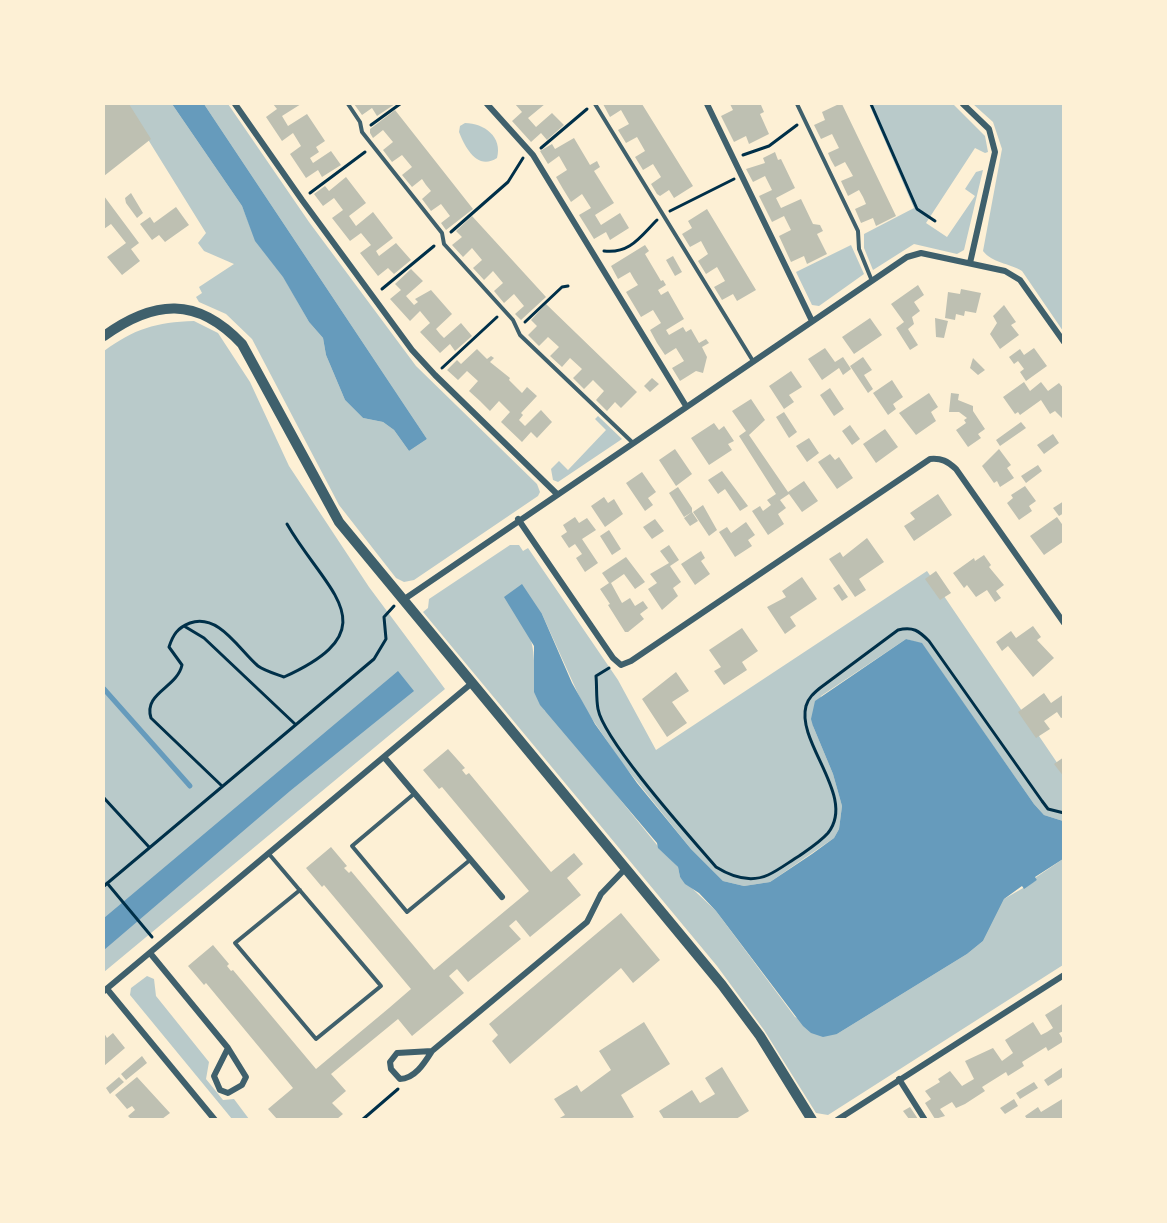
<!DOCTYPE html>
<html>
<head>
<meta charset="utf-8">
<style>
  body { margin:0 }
  #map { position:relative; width:1167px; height:1223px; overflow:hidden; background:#fdf0d5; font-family:Mulish,sans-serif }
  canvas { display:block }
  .frame { position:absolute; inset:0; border:105px solid #fdf0d5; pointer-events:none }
</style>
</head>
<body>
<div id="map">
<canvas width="1167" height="1223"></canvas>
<div class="frame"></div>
</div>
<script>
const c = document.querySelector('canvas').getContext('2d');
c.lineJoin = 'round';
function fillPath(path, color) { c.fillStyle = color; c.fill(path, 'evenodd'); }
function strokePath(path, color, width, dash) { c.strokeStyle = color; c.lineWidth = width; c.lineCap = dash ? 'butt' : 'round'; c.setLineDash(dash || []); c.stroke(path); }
fillPath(new Path2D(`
  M126,104H172L242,206L256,241L283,276L309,322L323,338L326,355L345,400L363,418L383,422L394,430L409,451L427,439L204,104H228L309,222L416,366L537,484L540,492L538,496L414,580L404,582L396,578L339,505L252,339L226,314L199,302L196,297L202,293L199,287L234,264L204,251L198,243L206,233Z
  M869,104H953L985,136L988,152L985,153L975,148L926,223L947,237L975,196L965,189L976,172L983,170L964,250L957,254L914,244L873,270L864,248V234L914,208Z
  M973,104H1063V331L1022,271C1009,263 992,263 983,251L1002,149L993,122Z
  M465,123C484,123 503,137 497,158C477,171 465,147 459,132L460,126Z
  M851,245L864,274L819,306L812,305L796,272Z
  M194,321L218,333L250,382L289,466L369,587L445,689L104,972V351C134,329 156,322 194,321Z
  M598,416L622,439L558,482L553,480L551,469L559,461L568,470L606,430L595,419Z
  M510,545H519L523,551L528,548L618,680L656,750L927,571L1060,767L1063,766V821L1044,815L1034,804L922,644L906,639L821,696L813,726L833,774L842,806L839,829L834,838L770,882L744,886L723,881L691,849L622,763L584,707L542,614L528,632C540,659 528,687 545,711L549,712L657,845L678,867L680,877L716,911L795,1017L837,1034L967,954L983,941L1004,899L1037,880L1035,878L1063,859V965L828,1115L816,1113L764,1030L717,966L423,612L428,608L429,599Z
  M147,976L154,979L156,996L209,1062L206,1079L223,1100L234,1099L249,1119H232L130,995L131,988Z`), '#b9caca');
fillPath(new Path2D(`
  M172,104H204L427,439L409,451L394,430L383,422L363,418L345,400L326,355L323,338L309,322L283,277L255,241L242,206Z
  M522,584L542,614L572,683L595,724L637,783L691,849L723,881L744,886L770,882L812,854L834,838L839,829L842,806L833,774L813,726L811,719L815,701L906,639L922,643L1034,804L1044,815L1063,821V859L1035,877L1037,880L1024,889L1022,886L1004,899L983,941L967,954L837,1034L823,1037L811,1033L803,1026L716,911L699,893L685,884L680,877L678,867L658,848L657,843L540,705L534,692V646L504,597Z
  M398,671L414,691L290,791L104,950V918Z`), '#669bbc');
strokePath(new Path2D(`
  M104,689L190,786`), '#669bbc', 5);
fillPath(new Path2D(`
  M104,104H129L151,139L104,176Z
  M273,104H301L282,116L288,126L307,114L325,141L316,147L319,152L310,158L313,163L331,151L341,165L322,177L318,170L306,178L290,154L301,146L293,133L282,141L266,117L277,109Z
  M354,104H395L377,116L372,108L362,115Z
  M515,104H545L528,118L536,127L552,113L564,125L547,140L541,133L531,142L512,121L522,112Z
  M603,104H642L693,186L674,198L669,190L660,196L657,194L651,184L661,177L653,164L643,170L635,157L645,151L637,137L626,143L618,130L629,124L621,110L610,117Z
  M730,104L761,105L764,112L760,114L769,134L749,144L746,136L734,142L721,116L733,110Z
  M839,104H842L896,216L876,226L873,218L861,223L855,209L866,204L863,197L859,190L848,196L841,181L853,176L845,162L835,167L831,160L828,153L839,148L832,134L821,139L814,125L825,120L822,112Z
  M395,110L473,209L446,230L441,223L450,216L441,204L431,211L422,199L431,191L426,185L422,179L412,187L402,175L412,167L402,155L392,162L383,150L393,142L383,130L373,138L370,133V129Z
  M574,138L590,165L597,161L600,167L594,171L614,203L595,215L601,225L620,213L629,228L610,240L606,232L594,239L579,215L591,208L582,194L571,202L563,189L556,177L567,170L559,156L548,164L540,151L552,144L555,149Z
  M775,152L778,160L781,159L795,188L776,198L781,208L801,199L813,224L820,225L823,231L817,234L827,254L807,264L804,256L791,262L779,236L791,230L784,216L772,222L759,196L772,190L765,176L753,182L746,169L765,163L763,158Z
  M346,177L366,203L349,216L356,226L373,212L393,238L376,251L379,256L396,243L411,260L394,274L388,268L378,276L360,253L371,245L361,233L350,241L332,218L343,210L334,198L323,206L314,194L325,186L329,191Z
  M131,193L143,213L137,218L126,203L125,198Z
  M104,196L139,243L131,249L140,261L122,275L107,257L126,243L111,224L104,229Z
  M176,207L189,225L165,242L159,235L152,240L140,224L150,217L154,223Z
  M707,209L756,290L737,301L733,294L722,300L714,287L725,281L717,267L706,274L698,261L708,254L701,241L690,247L682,234L692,228L688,221Z
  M472,216L546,297L521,320L515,314L524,306L514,294L504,303L494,291L503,283L493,271L484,280L473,268L482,260L472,248L463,257L452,245L462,237L456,231Z
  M645,245L649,251L645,254L661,281L663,280L666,285L658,290L661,295L668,291L684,319L666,330L669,335L683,327L686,332L691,329L699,343L706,339L709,343L702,347L707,357L703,373L696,371L680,381L672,368L684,361L676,348L665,355L657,343L650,330L661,323L653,310L641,317L626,292L638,285L634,279L630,272L618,279L611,266Z
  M673,256L682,272L675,276L666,260Z
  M411,269L423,281L406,296L414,305L418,302L415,299L431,290L452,314L436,329L440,334L444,338L461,323L472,336L455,351L450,344L440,353L420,332L430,323L420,311L410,321L390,299L401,290L395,284Z
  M918,285L924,295L914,302L920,311L912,317L914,324L908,329L918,345L910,350L896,328L904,322L891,304Z
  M961,289L981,293L976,313L965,311L964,316L956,314L955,320L945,318L948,292L960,294Z
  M546,304L637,392L621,408L615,402L607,411L596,400L604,391L593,380L584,389L573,378L582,369L570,358L562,367L550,356L559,347L548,337L539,346L528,335L537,326L531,320Z
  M1004,305L1016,322L1011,325L1019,335L1000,349L990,334L997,323L993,316Z
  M870,318L882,335L854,354L842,337Z
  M935,318L948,321L944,338L936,337Z
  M825,348L835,362L843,357L851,369L843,375L839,368L822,380L808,359Z
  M1034,348L1047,366L1026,381L1020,372L1024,369L1018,361L1014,364L1009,357L1020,349L1024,355Z
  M477,349L487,359L491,356L494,358L490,362L510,378L509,380L522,393L527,387L537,396L521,413L523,415L519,420L525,426L541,410L552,422L537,438L531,432L522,442L501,422L510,412L499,401L490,411L480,401L469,391L478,381L467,371L458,380L447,370L457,360L461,364Z
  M863,357L872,370L864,375L873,389L868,393L850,366Z
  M973,358L985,370L978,375L970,368Z
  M791,371L802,387L789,395L794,402L784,409L769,386Z
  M652,378L659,384L650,392L644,386Z
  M892,380L903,397L893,404L896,409L888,415L873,393Z
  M1024,382L1030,391L1041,382L1048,391L1059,383L1064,389V420L1055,411L1050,414L1041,400L1020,415L1018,412L1015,414L1003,397Z
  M830,388L844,409L834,416L820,395Z
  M929,393L938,407L931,412L936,421L916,435L899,413Z
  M951,393L959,394L958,400L973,406V411L985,429L978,434L981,438L968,447L956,430L966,423L964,420L967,418L959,412H949Z
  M751,399L765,420L749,435L788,492L804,481L818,501L802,512L789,494L780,500L786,508L778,514L784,524L768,535L752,511L760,506L763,511L771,505L767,500L776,494L739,436L746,431L732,411Z
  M784,412L797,432L789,438L776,417Z
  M1021,422L1026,428L1000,446L996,440Z
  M714,423L719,430L724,426L734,441L728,444L732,450L709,465L691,438Z
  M850,425L860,439L852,445L842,431Z
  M885,429L898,447L876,463L863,444Z
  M1053,434L1059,443L1044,454L1037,445Z
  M809,438L819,453L807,462L796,446Z
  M675,449L692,474L676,486L659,460Z
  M999,449L1011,465L1007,468L1014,478L1000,487L997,481L994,483L982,466Z
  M830,454L835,460L839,457L853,478L837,489L818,462Z
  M1038,465L1042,471L1026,483L1021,476Z
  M722,471L748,506L740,511L725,489L718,494L708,480Z
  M642,472L656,492L648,498L653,505L645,511L626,483Z
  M1025,486L1036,501L1029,506L1032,511L1019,520L1007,503L1013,498L1011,495Z
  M678,487L692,508V512L684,517L669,493Z
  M938,494L952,515L914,541L904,526L915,519L910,513Z
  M604,497L608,503L614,499L623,514L605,527L591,506Z
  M1064,501V513L1059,516L1053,508Z
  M703,505L717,530L709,536L693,512Z
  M692,512L698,521L690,526L684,518Z
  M575,517L579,523L587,518L596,530L582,539L598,563L585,572L576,558L582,554L575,544L569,548L561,536L567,532L563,525Z
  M1057,517L1064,527V541L1044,555L1030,536Z
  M655,519L664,531L652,539L643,527Z
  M746,522L755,535L748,540L752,546L735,557L719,532L727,527L731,533Z
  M609,530L621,549L612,555L600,536Z
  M867,538L884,562L859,579L866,590L855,597L829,559L840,552L843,557Z
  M669,545L679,560L670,566L681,582L673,588L678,596L662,610L648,589L657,583L650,574L669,563L660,551Z
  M701,551L705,558L701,561L710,574L695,585L681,564Z
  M984,555L991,565L989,567L1004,585L996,591L1001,598L995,602L987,590L976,597L967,585L964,588L953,573L974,558L975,561Z
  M626,557L645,582L635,589L624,574L611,583L622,603L630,598L635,606L643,601L648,608L640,614L644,619L628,632H625L608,605L610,604L600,589L609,583L602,573Z
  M936,571L951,593L940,600L925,579Z
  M802,577L817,599L790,617L796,626L785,634L767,607L786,597L782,591Z
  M839,584L848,597L842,601L833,588Z
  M1033,626L1041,637L1037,640L1054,658L1033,677L1008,646L1002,651L996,642L1011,631L1016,638Z
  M742,628L758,651L742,662L747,670L724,685L714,671L721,667L709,650Z
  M676,672L689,691L672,702L687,723L667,737L642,699Z
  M1044,693L1051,703L1064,694V717L1061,718L1057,712L1044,721L1050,729L1036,738L1018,712Z
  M448,749L465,768L462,770L466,775L469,773L551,872L574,853L583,864L567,878L581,895L530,937L516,920L509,926L521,939L468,982L457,969L449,976L464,993L412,1036L398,1019L331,1074L346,1091L332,1103L343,1114L337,1119H277L268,1109L293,1088L206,983L204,985L188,966L213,945L229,964L227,966L231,971L233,970L316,1069L389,1008L411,989L324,885L322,887L306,868L331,847L347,866L344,868L349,873L351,871L434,970L529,891L442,787L439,789L423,770Z
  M1064,757V777L1054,764Z
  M621,913L660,960L633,983L621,968L510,1064L492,1041L498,1035L489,1024Z
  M1064,1003V1031L1059,1033L1064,1041L1048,1051L1046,1047L1022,1062L1024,1066L1008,1076L1006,1072L982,1087L985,1091L965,1104L956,1108L952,1102L940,1109L945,1116L935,1119L925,1103L931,1099L925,1091L940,1082L938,1079L950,1071L962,1086L974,1079L965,1061L993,1048L1002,1061L1013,1053L1005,1040L1033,1022L1041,1035L1047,1032L1053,1028L1045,1015Z
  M644,1022L670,1064L621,1095L634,1117L630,1119H558L565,1115L554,1099L577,1085L581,1092L611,1070L599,1051Z
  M104,1033L107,1038L113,1033L125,1048L104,1066Z
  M142,1056L147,1063L126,1080L121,1074Z
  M722,1067L749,1111L736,1119H664L659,1111L692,1090L700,1103L715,1094L705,1078Z
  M1062,1068L1064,1076L1048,1086L1044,1080Z
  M119,1077L124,1082L110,1094L106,1088Z
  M137,1077L170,1113L162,1119H131L128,1116L135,1110L132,1106L127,1109L115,1095Z
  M1034,1082L1038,1088L1020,1099L1016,1093Z
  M1064,1098V1119H1027L1025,1116L1038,1107L1041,1112Z
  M1014,1099L1018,1106L1005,1114L1000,1108Z
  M910,1107L918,1119H909L903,1111Z`), '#bec0b2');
strokePath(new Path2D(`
  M871,104L917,209L935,221
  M371,125L400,104
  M541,148L587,109
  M743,155L769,146L797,125
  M310,193L365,152
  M670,211L734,179
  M451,232L508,182L523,158
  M604,251C630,254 640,237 657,220
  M382,289L434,246
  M525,322L562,287L568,286
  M442,368L497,317
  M184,626L204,638L295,724
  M609,668L596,676C597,687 596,698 598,709C604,741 691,838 716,867C732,877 750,883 768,875C779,870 789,862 799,856C809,849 820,842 828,833C857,797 796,743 806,706C808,698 814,693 820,688L898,630C913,626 919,631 929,641L1042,801L1048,809L1064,813
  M222,786L151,718C143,693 177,688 182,665L169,647C173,635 177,628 190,623C219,613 239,650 258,666C265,671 276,674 284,677C392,628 326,592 287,524
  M104,798L149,847
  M107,883L152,937
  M104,886L374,659L386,639L384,617L394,606
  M362,1120L398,1089`), '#003049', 3);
strokePath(new Path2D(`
  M348,104L360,122L362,132L442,233L444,244L513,320L520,335L632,442
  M595,104L753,361
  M797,104L858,231L859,249L872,281
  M415,793L352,846L407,912L470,860
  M269,854L381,986L316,1039L235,943L300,890`), '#3f606c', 4);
strokePath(new Path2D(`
  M235,104L302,200L412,350L435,375L557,494
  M487,104L533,155L686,406
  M707,104L812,321
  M963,104L989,129L995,152L970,263
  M518,519L613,658L621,665L631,661L930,459C942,458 947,461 956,469L1064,623
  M403,600L907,257L921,253L1005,271L1020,280L1064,342
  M384,757L502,897
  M150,953L228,1048L214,1076L220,1090L228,1093L242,1085L246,1077L228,1048
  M107,989L215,1120
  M104,991L472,683
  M432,1051L397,1053L390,1062L391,1069L400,1079C415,1079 425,1062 432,1051L587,922L601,894L626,868
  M899,1079L925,1120
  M837,1120L1064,975`), '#3f606c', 6);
strokePath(new Path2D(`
  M104,336C154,300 197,296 242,344L339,522L722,985L760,1036L812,1120`), '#3f606c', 10);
</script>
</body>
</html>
